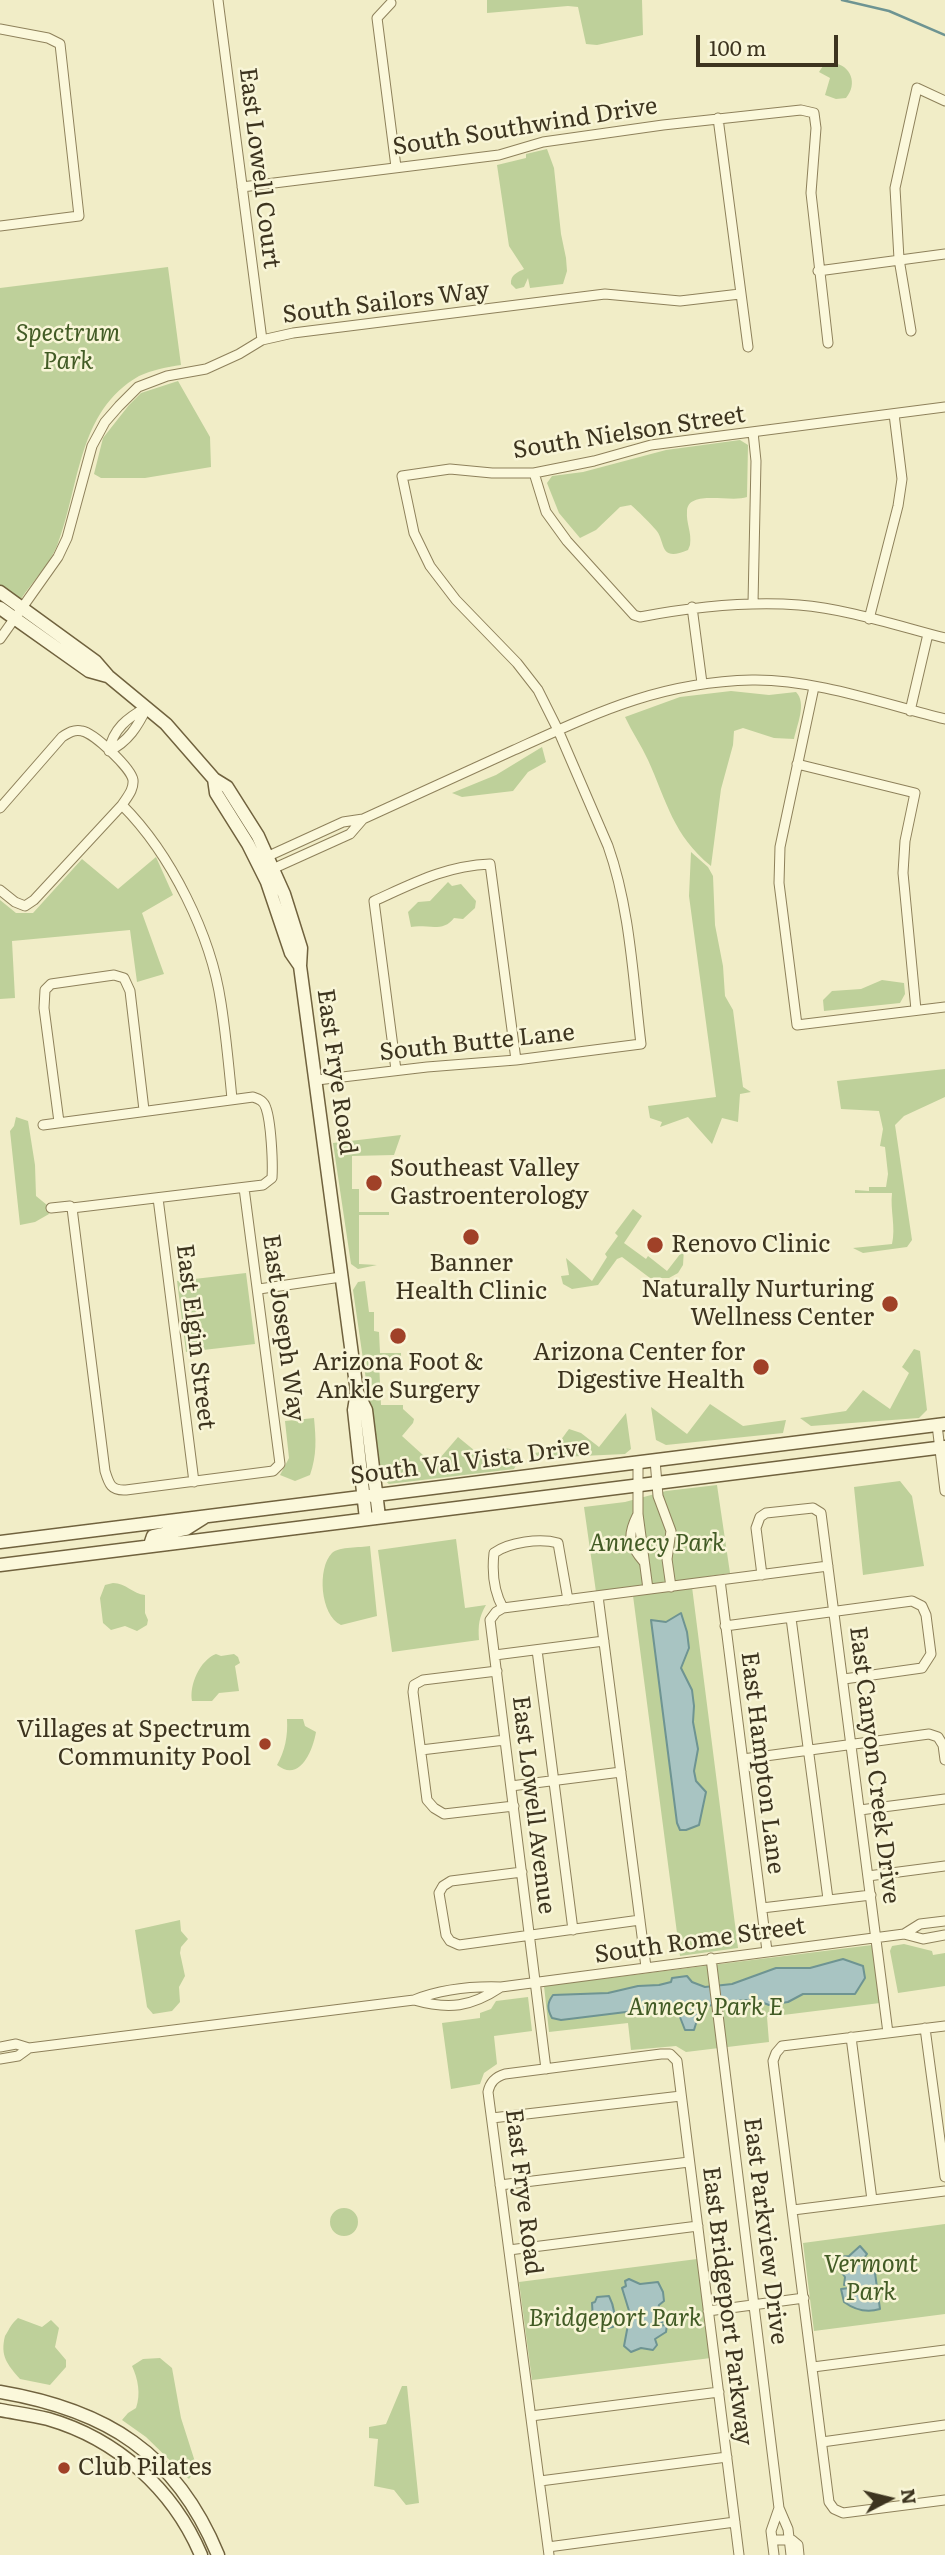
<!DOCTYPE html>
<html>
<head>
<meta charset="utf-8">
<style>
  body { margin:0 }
  #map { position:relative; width:945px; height:2555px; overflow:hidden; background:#f1edc7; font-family:Literata,serif }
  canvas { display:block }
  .north { position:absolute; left:854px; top:2464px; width:70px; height:70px; -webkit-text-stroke:5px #f8f5d7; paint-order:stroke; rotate:83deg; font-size:19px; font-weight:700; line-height:28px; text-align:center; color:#3d341f }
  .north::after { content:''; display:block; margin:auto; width:24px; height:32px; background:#3d341f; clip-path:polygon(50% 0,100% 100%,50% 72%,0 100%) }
  .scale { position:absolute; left:696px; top:35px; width:142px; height:32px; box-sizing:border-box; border:4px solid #3d341f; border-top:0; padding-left:9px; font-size:21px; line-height:24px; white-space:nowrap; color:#3d341f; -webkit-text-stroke:5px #f8f5d7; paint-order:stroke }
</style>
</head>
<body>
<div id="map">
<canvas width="945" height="2555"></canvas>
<div class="north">N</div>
<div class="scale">100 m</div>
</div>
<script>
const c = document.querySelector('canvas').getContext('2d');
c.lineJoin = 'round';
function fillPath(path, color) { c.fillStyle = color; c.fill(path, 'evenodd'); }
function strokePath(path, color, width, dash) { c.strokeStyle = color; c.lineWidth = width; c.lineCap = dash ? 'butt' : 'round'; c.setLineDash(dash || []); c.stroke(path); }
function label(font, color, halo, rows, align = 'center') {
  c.font = font + ' Literata,serif'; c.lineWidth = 5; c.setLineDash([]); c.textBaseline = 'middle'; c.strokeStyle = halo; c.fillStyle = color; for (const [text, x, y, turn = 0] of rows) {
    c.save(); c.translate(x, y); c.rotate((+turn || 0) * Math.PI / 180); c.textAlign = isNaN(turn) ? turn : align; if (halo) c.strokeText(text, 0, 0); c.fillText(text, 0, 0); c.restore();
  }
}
fillPath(new Path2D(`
  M487,0H642L643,35L597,45L586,44L578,7L568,6L487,13Z
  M833,63C851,65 858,84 846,98L836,99L825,95L830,78L819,72L823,66Z
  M547,149L554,168L561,234L566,258L567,271L563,284L530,288L528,278L524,287L516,289L511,284C510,275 518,272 524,269L509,246L497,165L526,158V154Z
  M168,267L181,365C167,367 152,370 139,376C77,411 80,487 57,546C49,565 32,582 21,599L0,585V288Z
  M178,381L210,437L211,467L145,478H101L94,474L103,438L129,405L141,393Z
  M740,440L748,445L747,497C731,503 688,489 687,511C686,524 692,532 690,545L688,550C658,563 666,541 656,530C651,524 637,510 631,505L620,507L596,530L580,538L559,513L547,483L552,476L583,472L666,450Z
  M731,691L769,695L796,692C807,703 797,725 794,739L774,738L743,728L734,731L733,745L721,789L711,866C673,835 667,802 648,760C641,745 632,732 625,717L680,697Z
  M542,747L546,762L528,772L513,791L462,797L452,793L496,775Z
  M691,852L708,867L713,876L715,925L723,966L725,996L733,1010L743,1087L751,1092L740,1094L738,1122L722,1118L712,1144L688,1117L660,1127L662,1122L650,1118L648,1106L716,1097L689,896Z
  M156,857L173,895L142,913L164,974L137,982L130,930L12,941L15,998L0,999V900L16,913H33L82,859L118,889Z
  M448,882L452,886L461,884L476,901L475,908L463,919L454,918C443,933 427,924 411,927L408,912L418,902L430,901Z
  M882,980L904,983L905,994L900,1003L824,1011L823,1000L832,991L861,989Z
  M945,1069V1097L904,1116L895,1125L912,1240L907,1247L863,1253L853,1248L892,1244C896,1227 890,1210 892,1193H855V1190L869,1191V1187H886L888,1174L885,1147L880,1146L883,1129L879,1111L841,1109L837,1081Z
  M16,1117L28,1121L35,1165L36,1196L47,1205L49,1214L35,1222L20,1225L10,1131L14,1126Z
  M401,1135L394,1155L352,1156V1189H359V1212H389V1215H359V1264L377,1265L358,1269L351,1264L333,1143Z
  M633,1209L642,1216L624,1243L646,1259L648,1256L667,1271L684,1249L683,1265L678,1273L669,1278H650L622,1257L617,1259L598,1285L572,1289L563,1284L561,1276L569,1275L566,1258L592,1281L607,1257L605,1254L618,1236L615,1233Z
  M246,1273L255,1344L186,1352L177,1281Z
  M365,1281L369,1312H374V1331L379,1332L380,1353H401V1360L379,1362L381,1405H403V1409L414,1419L413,1423L402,1436L434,1465L458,1437L480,1455L486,1449L487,1457L506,1455V1448L517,1451L518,1462L514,1469L389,1484L380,1477L353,1290L358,1282Z
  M914,1349L920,1351L927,1410L919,1418L811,1426L800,1418L846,1411L863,1390L890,1409L909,1373L902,1367Z
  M710,1404L743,1426L786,1420L783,1433L666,1445L656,1440L651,1407L687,1434Z
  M626,1413L631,1449L625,1454L540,1458L534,1453C555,1450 557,1445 569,1429L581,1433L599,1447Z
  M314,1418C316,1439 317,1455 310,1475L295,1481L280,1475L289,1458L285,1421Z
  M900,1481L912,1496L924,1566L863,1575L854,1487Z
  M717,1485L730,1573L691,1579L738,1948L680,1956L632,1588L596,1592L584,1507L625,1502L666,1491Z
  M456,1539L465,1608L486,1605C479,1617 478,1625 479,1640L392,1652L378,1550Z
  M370,1546L377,1616L341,1625C320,1615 317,1568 332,1553C340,1546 360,1548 370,1546Z
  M113,1583C126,1583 133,1594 145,1595V1613L148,1620L147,1625L137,1631L125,1626L111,1630L103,1623L100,1598L105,1585Z
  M216,1654L221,1656L234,1654L238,1657L240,1663L235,1666L239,1691L219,1693L212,1701H192C189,1685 200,1660 216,1654Z
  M287,1719H303L305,1726L316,1732C313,1750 300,1783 277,1765C285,1751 288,1736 287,1719Z
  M180,1920L181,1931L188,1939L181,1947L180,1953L185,1976L179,1987L180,2002L172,2011L153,2014L147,2007L135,1930Z
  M904,1944L932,1951L933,1955L945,1953V1986L898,1993L890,1951L892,1946Z
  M872,1945L880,2003L767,2017L769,2042L686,2052L676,2046L631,2050L628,2023L549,2032L544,1986Z
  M528,1997L532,2031L494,2036L497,2064L484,2073L480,2084L451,2089L442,2023L480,2018V2013L491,2009L496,2001Z
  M330 2222a14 14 0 1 1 28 0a14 14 0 1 1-28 0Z
  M945,2224V2314L814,2331L803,2243Z
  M697,2259L711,2358L532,2380L519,2282Z
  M18,2318L42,2327L51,2320L59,2328L55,2347L66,2360V2367L50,2385L20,2379C7,2364 0,2356 5,2336C10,2328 11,2324 18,2318Z
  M160,2358L172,2368L181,2418L197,2468L189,2479L146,2437L122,2420L128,2413L136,2408C141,2394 138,2379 132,2366L143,2359Z
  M402,2386H407L419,2503L406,2505L394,2490L374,2486L378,2439L369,2438V2427L386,2424Z`), '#bed09a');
const water = new Path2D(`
  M681,1613L687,1632L689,1648L681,1668L692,1690L694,1706L693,1722L698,1749L694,1771L696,1781L706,1792L699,1825L686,1830H680L677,1823L651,1620L666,1622Z
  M843,1959L863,1966L865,1978L855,1994H803L788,2002L769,2005L756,2000H744L701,2007L694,2030H685L678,2012L638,2014L626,2012L561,2020L552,2018C547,2009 547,2003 553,1995L608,1993L638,1986L659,1985L671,1982L672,1978L687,1976L692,1982L705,1987L732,1984L776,1968H810Z
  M860,2246L867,2254L862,2261V2265L875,2273L880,2309C867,2313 855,2310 844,2302L841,2289L857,2287V2284L844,2285L845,2277L834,2263L836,2257L849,2256Z
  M629,2279L640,2284L658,2282L663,2292L664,2301L659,2305L658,2310L665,2322L653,2324V2326L667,2325L666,2332L655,2339L657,2345L653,2350L641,2348L631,2352L624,2346L630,2314L622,2288L626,2286L625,2281Z
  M609,2296C614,2306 616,2317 613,2327L601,2329L593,2320L592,2303L595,2302L597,2297Z`);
fillPath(water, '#a8c4c2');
strokePath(water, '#6e9492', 2);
strokePath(new Path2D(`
  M842,0L889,11L945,35`), '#6e9492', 2.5);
const street = new Path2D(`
  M218,0L262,340
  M391,3L377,18L396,167
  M0,29L48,38L60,44L79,216L0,226
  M718,118L748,347
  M242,187L499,155L543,142L663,125L801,110L814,113L816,128L811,193L828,343
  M818,271L945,254
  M911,331L899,259L895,188L917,88L945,101
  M534,473L546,512L567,541L634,615L640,617C693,607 745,601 799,605C848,609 898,626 945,638
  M753,603L756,461L753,432
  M692,607L702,683
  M869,619L898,506L902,479L894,414
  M0,639L58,557L67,538L92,446L105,422L119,406L138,387L167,376L206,369L239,354L262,340L293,333L605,294L680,301L740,294
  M814,687L780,847L779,883L797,1025L945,1007
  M910,711L928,634
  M109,751C113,729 127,718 147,707
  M109,751C128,742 138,726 147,707
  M797,764L915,793L905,841L903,873L916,1010
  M0,808L62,737C68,733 74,729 82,731C94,733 131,768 133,780C134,790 127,797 122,805C171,854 211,935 221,1003C226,1035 229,1067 232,1099
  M262,859L343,822L363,819C413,796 463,773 514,750C596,713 659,682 752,680C815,679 884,704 945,719
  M268,871L350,834L363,819
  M0,890L15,902L25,906L34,900L122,805
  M396,1070L374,901C414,883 445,866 490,864L516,1060
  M317,1080L427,1067L516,1060L641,1044C633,978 630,908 608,846L558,730L538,690L517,663L456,600L430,566L414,533L402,476L450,469L492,473H534L594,461L651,445L945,407
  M59,1122L44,1008L45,990L51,984L114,975L124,978L130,991L144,1110
  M43,1125L253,1097C259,1099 264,1101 266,1108C271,1122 273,1162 272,1178L263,1185L72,1208L70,1206L51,1208
  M158,1198L194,1482
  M72,1208L105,1471C109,1484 111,1491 126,1490L273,1471L280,1464L244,1188
  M259,1289L341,1277
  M937,1425L945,1491
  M655,1460L658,1496L671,1531L667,1559L671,1587
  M638,1462V1514L648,1589
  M637,1516C627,1536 629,1545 644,1562
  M762,1575L756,1528L760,1517L766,1513L813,1508L821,1513L888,2033
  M720,1580L767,1951
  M598,1596L646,1967
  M503,1608C494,1592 492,1571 494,1553C509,1542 540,1538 558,1543L568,1600
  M791,1618L828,1899
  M725,1626L912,1601L922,1606L926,1615L931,1654L922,1668L844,1679
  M537,1650L573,1930
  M495,1655L604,1641
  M497,1671L423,1680L414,1685L413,1692L427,1800L434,1808L444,1814L514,1806
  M421,1750L505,1740
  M743,1759L929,1734L938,1737L943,1745L945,1760
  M511,1786L621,1772
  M860,1810L945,1799
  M522,1872L451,1881L443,1886L439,1893L446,1935L450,1941L459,1945L640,1920
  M868,1876L945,1866
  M762,1908L871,1895
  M904,1934L923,1939L945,1935
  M711,1958L779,2508L788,2529L791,2555
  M414,2000C449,2010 471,2007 501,1987
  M945,2026L782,2046L776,2053L773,2061L829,2502L834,2509L843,2513L945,2500
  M925,2028L945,2177
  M851,2037L872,2200
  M0,2047L16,2044L29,2048
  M0,2059L18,2056L29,2048L414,2000C442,1989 470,1986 501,1987L904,1934L920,1924L945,1921
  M546,2069L490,1620L496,1612L503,1608L828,1566
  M492,2118L681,2096
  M500,2185L689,2162
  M793,2210L945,2191
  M509,2250L698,2226
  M708,2311L804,2298
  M813,2367L945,2350
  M531,2416L719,2392
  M822,2442L945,2425
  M540,2481L727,2457
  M772,2540H792L798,2545L799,2555
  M548,2547L735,2522
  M549,2555L488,2092C490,2082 495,2077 505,2074L661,2054H670L677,2061L739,2555
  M774,2555L771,2531L779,2508`);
const secondary = new Path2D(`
  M0,592L95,661L108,676L166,724L214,779L227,787L258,836L284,894L301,948L300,966L357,1392L354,1410L366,1519
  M0,608L89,671L107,676
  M214,779L216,793L248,844L267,882L291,953L300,966
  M357,1392L366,1410L379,1517
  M0,1542L945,1424
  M150,1545L153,1536L186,1529L205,1517
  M0,1565L945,1447
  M0,2392C106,2410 176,2453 218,2555
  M0,2410C16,2413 32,2415 48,2419C117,2439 173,2489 201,2555`);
strokePath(street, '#8e815b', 11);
strokePath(secondary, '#70623e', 15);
strokePath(street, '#fbf8db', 9);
strokePath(secondary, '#fbf8db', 12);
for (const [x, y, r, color] of [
  [374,1183,9,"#a04128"],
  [471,1237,9,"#a04128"],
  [655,1245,9,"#a04128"],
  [890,1304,9,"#a04128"],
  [398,1336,9,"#a04128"],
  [761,1367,9,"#a04128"],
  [265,1744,7,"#a04128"],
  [64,2468,7,"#a04128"]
]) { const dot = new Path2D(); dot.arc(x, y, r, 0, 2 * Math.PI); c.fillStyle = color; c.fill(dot); strokePath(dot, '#f8f5d7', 2.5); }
label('24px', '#3d341f', '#f8f5d7', [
  ["South Southwind Drive",525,127,-9],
  ["East Lowell Court",259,168,83],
  ["South Sailors Way",386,303,-7],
  ["South Nielson Street",629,433,-9],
  ["South Butte Lane",477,1043,-6],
  ["East Frye Road",336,1072,82],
  ["East Joseph Way",283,1328,82],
  ["East Elgin Street",195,1337,83],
  ["South Val Vista Drive",470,1462,-7],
  ["East Hampton Lane",762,1763,83],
  ["East Canyon Creek Drive",874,1765,83],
  ["East Lowell Avenue",533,1805,83],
  ["South Rome Street",700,1941,-8],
  ["East Frye Road",523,2192,83],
  ["East Parkview Drive",765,2231,83],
  ["East Bridgeport Parkway",727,2306,83]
]);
label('italic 24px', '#425b25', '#f8f5d7', [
  ["Spectrum",68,334],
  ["Park",68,362],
  ["Annecy Park",657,1544],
  ["Annecy Park E",705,2008],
  ["Vermont",871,2265],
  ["Park",871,2293],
  ["Bridgeport Park",615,2319]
]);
label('24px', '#3d341f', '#f8f5d7', [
  ["Southeast Valley",390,1169],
  ["Gastroenterology",390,1197],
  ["Renovo Clinic",671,1245],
  ["Banner",471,1264,"center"],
  ["Health Clinic",471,1292,"center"],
  ["Naturally Nurturing",874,1290,"right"],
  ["Wellness Center",874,1318,"right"],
  ["Arizona Center for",745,1353,"right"],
  ["Digestive Health",745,1381,"right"],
  ["Arizona Foot &",398,1363,"center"],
  ["Ankle Surgery",398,1391,"center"],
  ["Villages at Spectrum",251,1730,"right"],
  ["Community Pool",251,1758,"right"],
  ["Club Pilates",78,2468]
], 'left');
</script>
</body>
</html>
